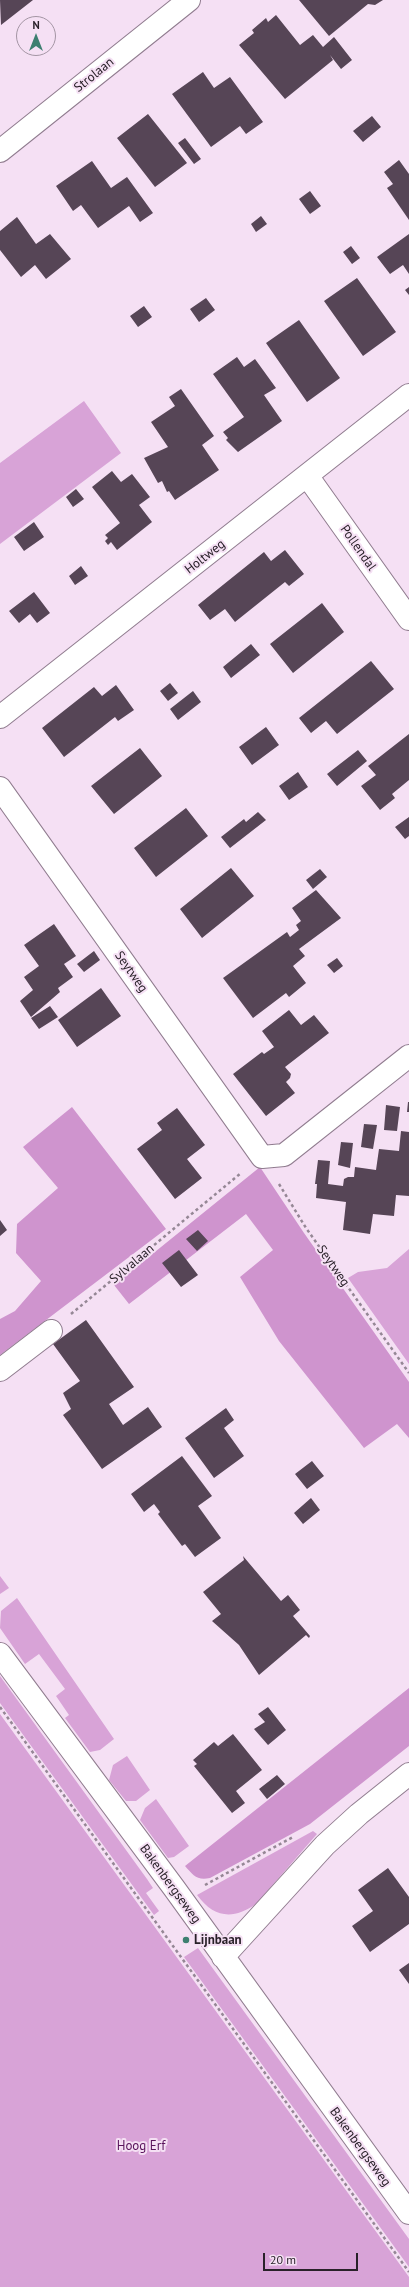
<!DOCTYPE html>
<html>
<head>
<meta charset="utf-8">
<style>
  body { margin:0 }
  #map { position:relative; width:409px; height:2287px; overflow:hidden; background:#f5e0f4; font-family:"PT Sans",sans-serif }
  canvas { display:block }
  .north { position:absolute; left:16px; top:16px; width:40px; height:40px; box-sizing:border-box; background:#f5e0f4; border:1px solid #a394a3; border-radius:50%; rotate:0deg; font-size:11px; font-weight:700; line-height:16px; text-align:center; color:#292129 }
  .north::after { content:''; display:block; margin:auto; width:14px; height:18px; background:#3d7f70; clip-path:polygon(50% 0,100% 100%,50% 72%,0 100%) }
  .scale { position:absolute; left:263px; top:2253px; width:95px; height:18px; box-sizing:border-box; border:2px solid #292129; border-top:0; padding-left:5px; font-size:12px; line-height:14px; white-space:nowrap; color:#292129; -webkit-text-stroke:3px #f5e0f4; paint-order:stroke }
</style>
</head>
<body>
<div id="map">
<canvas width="409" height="2287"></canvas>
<div class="north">N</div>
<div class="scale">20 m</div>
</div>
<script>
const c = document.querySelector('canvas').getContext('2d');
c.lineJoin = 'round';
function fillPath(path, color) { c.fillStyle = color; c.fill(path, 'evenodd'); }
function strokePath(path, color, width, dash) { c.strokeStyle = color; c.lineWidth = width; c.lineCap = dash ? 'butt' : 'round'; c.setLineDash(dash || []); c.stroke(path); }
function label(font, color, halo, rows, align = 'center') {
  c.font = font + ' "PT Sans",sans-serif'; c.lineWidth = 4; c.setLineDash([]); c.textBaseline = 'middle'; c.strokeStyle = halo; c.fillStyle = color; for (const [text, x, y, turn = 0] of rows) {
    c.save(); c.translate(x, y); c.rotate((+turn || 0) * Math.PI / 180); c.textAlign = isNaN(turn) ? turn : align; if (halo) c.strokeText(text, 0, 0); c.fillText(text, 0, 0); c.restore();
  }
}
fillPath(new Path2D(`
  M84,401L121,453L0,544V463Z
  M409,1249V1364L348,1278L358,1272L387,1268Z
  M0,1576L9,1588L0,1594Z
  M17,1598L114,1739L100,1750L90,1752L65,1718L69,1715L56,1696L65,1689L39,1654L25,1664L0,1628L1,1611Z
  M0,1676L147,1879L153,1888L146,1893L159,1911L154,1915L0,1703Z
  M0,1714L409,2277V2287H0Z
  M127,1756L150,1790L136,1801H126L109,1780L113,1765Z
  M156,1799L189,1846L174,1857L168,1858L140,1820L145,1808Z
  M313,1831L317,1834L256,1904C233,1920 214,1918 197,1895Z
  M198,1948L409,2239V2267L184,1957Z`), '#d8a3d7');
fillPath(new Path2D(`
  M72,1107L166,1229L0,1355V1319L15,1311L41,1281L16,1253L17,1224L58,1188L23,1147Z
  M260,1167L304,1233L409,1382V1438L397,1424L364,1448L279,1341L240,1277L273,1250L246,1214L129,1304L114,1285Z
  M409,1688V1746L310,1824L210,1878C197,1881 193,1875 185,1866Z`), '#cf94ce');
fillPath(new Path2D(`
  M0,0H33L1,25Z
  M299,0H383L375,5L368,4L329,36Z
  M276,15L300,45L313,35L323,47L334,37L352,60L341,69L330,55L333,60L285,99L239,45L254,33L252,30L266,18L268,22Z
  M203,72L214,88L230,77L263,122L246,134L240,126L211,147L172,94Z
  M148,114L187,163L155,187L117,138Z
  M372,116L381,127L363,142L353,131Z
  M185,138L201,159L194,164L178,143Z
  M399,160L409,174V220L387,188L393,184L384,172Z
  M92,161L111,188L127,177L153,213L140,222L129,206L98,228L81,205L73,211L56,186Z
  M310,191L321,206L310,214L299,199Z
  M261,216L267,224L256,232L251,224Z
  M17,217L36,244L50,234L71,259L46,279L35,265L21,277L0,250V231Z
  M409,234V274L403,265L390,274L377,257Z
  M351,246L360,258L352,264L343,252Z
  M357,278L396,332L363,356L324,301Z
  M409,287V295L405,290Z
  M206,298L215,310L199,322L190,309Z
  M144,306L152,317L138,327L130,316Z
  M299,320L340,378L307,402L266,343Z
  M237,357L244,367L255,359L276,388L264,395L282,421L238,452L226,440L228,438L223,432L244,417L213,374Z
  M181,389L214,436L202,445L219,470L175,500L169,491L167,492L162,481L158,483L144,458L168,447L151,422L175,406L169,397Z
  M112,471L121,482L132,474L150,497L139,505L152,522L117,550L111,542L108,545L105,541L108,538L105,535L120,523L92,487Z
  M76,489L84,499L73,507L66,497Z
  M34,522L44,537L24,551L14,537Z
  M285,550L304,574L289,586L285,582L235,622L225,609L210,620L198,605L264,552L271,561Z
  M81,566L88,576L75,585L69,576Z
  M34,592L50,613L37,623L30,614L19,623L9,611Z
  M322,603L344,632L293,673L270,644Z
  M251,644L260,655L231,678L223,667Z
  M371,661L394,689L337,734L326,721L311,733L299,718Z
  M170,683L178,693L168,701L160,691Z
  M116,685L134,710L118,721L115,717L64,757L42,728L94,687L102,696Z
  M193,691L201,702L178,720L170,709Z
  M266,727L279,745L252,765L239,747Z
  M409,734V780L392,794L395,798L380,810L361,786L376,775L368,766Z
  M140,748L162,776L114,814L91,786Z
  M358,750L367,761L337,786L327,774Z
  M298,772L308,787L289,800L279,786Z
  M186,808L208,836L156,877L134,848Z
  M258,812L266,820L230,848L221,837L244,819L246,822Z
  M409,817V836L405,839L395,827Z
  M231,868L254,896L202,938L180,909Z
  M320,869L327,877L313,889L306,880Z
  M316,890L341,918L299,949L305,956L293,966L306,983L289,997L286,993L253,1018L223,978L287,932L290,937L299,930L296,925L301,921L292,908Z
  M54,924L76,956L64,964L73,977L58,988L60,992L31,1017L20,1001L33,990L24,977L39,966L24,945Z
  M94,951L100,960L84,972L77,964Z
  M337,958L343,966L334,973L327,965Z
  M101,988L121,1016L77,1047L58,1020Z
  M50,1006L58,1017L39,1029L31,1018Z
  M289,1010L301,1025L314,1015L329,1033L285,1067L291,1074L290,1078L286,1082L295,1093L266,1116L233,1074L262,1052L264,1054L274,1047L262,1031Z
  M408,1102H409V1112H407Z
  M386,1105L400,1107L397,1131L384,1130Z
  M177,1108L205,1145L187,1159L202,1178L175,1199L137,1149L162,1130L157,1123Z
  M364,1124L377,1125L373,1149L361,1147Z
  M401,1131L409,1132V1196L396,1195L394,1216L373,1214L370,1234L343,1230L346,1202L316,1198L317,1184H315L318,1160L330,1161L328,1184L343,1186L344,1179L348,1177H354L355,1167L376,1170L379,1149L399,1151Z
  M341,1142L353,1143L350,1168L338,1165Z
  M0,1220L7,1230L0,1236Z
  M198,1230L208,1241L197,1251L186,1239Z
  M179,1250L198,1275L181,1287L162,1263Z
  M86,1320L134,1387L109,1404L123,1425L148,1407L162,1427L102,1469L63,1415L71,1409L63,1393L80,1381L53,1344Z
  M226,1408L234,1420L224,1428L244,1456L214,1478L185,1438Z
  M182,1456L212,1496L198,1506L221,1538L195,1557L185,1544L182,1546L158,1514L160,1512L154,1504L144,1512L131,1494Z
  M312,1461L324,1476L307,1489L295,1474Z
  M311,1498L320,1510L303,1524L294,1513Z
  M243,1556L281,1601L288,1595L300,1610L293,1616L310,1636L309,1638L306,1635L259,1675L239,1645L212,1621L221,1614L203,1592L244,1560Z
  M268,1707L286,1730L268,1745L254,1729L265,1722L258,1714Z
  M233,1734L262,1770L236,1791L245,1803L232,1813L194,1766L197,1764L193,1760L214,1742L218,1746Z
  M277,1775L285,1784L267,1799L259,1789Z
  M388,1868L409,1897V1924L370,1952L352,1926L373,1911L358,1890Z
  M409,1963V1984L399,1970Z`), '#564556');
const street = new Path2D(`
  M0,151L189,0
  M308,477L409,619
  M0,717L409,395
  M0,788L262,1157L284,1155L409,1056
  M0,1370L51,1331
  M0,1654L174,1888L409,2213
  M223,1957L325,1845L359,1814L409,1774`);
strokePath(street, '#907c8f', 24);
strokePath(new Path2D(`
  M279,1184L306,1228L409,1373
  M71,1314L241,1173
  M0,1707L409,2272
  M205,1885L293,1837`), '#958795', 2.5, [3, 3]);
strokePath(street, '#fff', 22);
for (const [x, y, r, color] of [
  [186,1940,4,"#3d7f70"]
]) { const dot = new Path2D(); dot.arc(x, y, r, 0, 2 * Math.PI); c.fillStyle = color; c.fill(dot); strokePath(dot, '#f5e0f4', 1.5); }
label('13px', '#292129', '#f5e0f4', [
  ["Strolaan",94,75,-39],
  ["Pollendal",358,548,55],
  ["Holtweg",205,557,-38],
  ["Seytweg",131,972,55],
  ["Sylvalaan",132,1264,-40],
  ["Seytweg",333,1266,55],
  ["Bakenbergseweg",170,1884,54],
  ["Bakenbergseweg",360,2147,54]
]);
label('bold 13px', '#292129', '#f5e0f4', [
  ["Lijnbaan",194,1940]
], 'left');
label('13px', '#5a145c', '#f5e0f4', [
  ["Hoog Erf",141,2146]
]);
</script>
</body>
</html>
